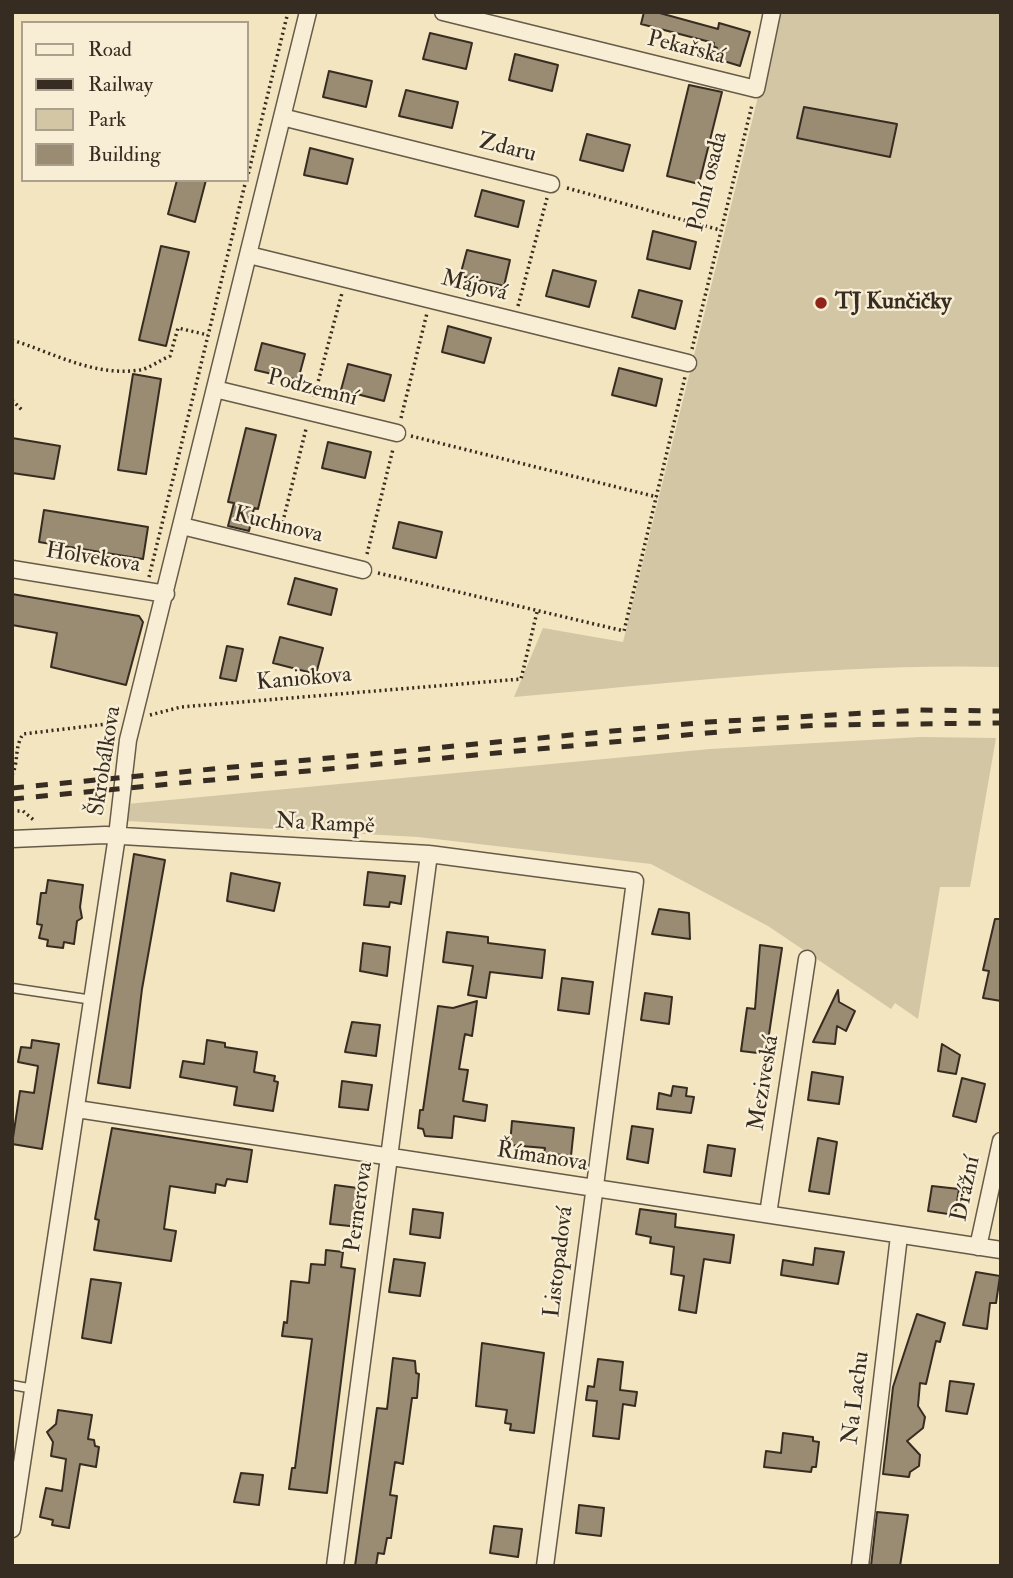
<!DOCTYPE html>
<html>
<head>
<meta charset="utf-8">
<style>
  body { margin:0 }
  #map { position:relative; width:1013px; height:1578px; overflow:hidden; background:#f3e5bf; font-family:"IM FELL Double Pica",serif }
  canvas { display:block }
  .frame { position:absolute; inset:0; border:14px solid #372c21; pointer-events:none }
  .legend { position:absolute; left:21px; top:21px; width:228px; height:161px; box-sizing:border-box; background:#f7eed5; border:2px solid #aaa08d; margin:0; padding:9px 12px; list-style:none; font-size:21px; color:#372c21 }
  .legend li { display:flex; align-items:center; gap:14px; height:35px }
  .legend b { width:35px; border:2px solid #aaa08d }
</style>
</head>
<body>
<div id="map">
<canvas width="1013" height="1578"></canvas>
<div class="frame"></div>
<ul class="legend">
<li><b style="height:9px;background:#f7eed5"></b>Road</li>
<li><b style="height:9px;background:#372c21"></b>Railway</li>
<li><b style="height:19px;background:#d3c6a4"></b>Park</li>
<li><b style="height:19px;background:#998c73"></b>Building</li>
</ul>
</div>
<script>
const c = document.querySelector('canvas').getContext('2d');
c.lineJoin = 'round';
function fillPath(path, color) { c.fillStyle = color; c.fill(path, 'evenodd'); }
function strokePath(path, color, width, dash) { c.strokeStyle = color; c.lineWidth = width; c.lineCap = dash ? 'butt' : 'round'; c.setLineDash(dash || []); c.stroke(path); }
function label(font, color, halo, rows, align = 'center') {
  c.font = font + ' "IM FELL Double Pica",serif'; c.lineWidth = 5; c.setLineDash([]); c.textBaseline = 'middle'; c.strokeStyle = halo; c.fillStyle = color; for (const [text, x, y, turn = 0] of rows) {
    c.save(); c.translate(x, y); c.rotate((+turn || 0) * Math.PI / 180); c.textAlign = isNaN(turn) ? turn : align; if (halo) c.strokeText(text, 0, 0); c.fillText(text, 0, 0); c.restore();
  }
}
fillPath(new Path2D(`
  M779,12H1001V667C838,663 676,683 514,697L543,628L623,642Z
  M920,737L996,738L970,887H940L918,1019L895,1003L891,1009L768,926L651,864L418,837L127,821V804L710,749Z`), '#d3c6a4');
const building = new Path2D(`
  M644,12H656L718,29L719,23L750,32L740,66L714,58L717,48L713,46L714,43L641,24Z
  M430,33L472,43L466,69L423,59Z
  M515,54L558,65L552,91L509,80Z
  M329,71L372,81L366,107L323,97Z
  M689,85L722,92L699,184L667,176Z
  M406,90L458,102L452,128L399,116Z
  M804,107L897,124L890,157L797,138Z
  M587,134L630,145L623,171L580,160Z
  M310,148L353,159L347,184L304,175Z
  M177,180H206L195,222L168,214Z
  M482,190L524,201L518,227L475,216Z
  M653,231L696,242L690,269L647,259Z
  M161,246L189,252L166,346L139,340Z
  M467,250L510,260L504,286L460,276Z
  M553,270L596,281L589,307L546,296Z
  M639,290L682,301L675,329L632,317Z
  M448,326L491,338L484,363L442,352Z
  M262,343L305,354L298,380L255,370Z
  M348,364L391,375L384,401L341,390Z
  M619,368L662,379L656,406L612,395Z
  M133,374L161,379L146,474L118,470Z
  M246,428L276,435L258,509L254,508L249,531L228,526L234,503L228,502Z
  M12,438L60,446L54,479L12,473Z
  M328,442L371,452L365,478L322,468Z
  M44,510L148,527L143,559L39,542Z
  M399,522L442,532L436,558L393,548Z
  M295,578L337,589L331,615L288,604Z
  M12,594L139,616L143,622L126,685L51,667L57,633L12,625Z
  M280,637L323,648L316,674L273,663Z
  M227,646L243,649L236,681L220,678Z
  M134,854L165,860L142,989L130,1088L98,1083Z
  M368,872L405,876L401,904L390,902L389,907L364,905Z
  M231,873L280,883L274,911L227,901Z
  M48,880L83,885L80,907L82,918L77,921L74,944L64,942L63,948L47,946L48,940L39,938L42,925L37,924L41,893H46Z
  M659,909L689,913L690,939L652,934Z
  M995,919H1001V1001L983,998L989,971L983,970Z
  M447,932L488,937V943L545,950L542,978L490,972L486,998L468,995L473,966L443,962Z
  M363,943L390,947L387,976L360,971Z
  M760,945L782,948L766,1054L741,1051L747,1008L755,1009Z
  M562,978L593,982L589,1014L558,1010Z
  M838,990L839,1002L855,1011L846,1031L837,1026L835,1044L813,1042Z
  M645,993L672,997L669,1024L641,1020Z
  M477,1001L472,1036L465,1034L464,1039L459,1069L468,1070L463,1101L487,1105L485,1121L454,1116L452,1138L425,1136L423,1129L418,1128L420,1110H423L438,1006L453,1008Z
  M352,1022L380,1025L376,1056L345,1052Z
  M32,1040L59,1044L42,1149L12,1144L20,1091L34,1093L38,1066L18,1062L21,1047L31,1048Z
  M207,1040L225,1043V1047L257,1052L254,1072L275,1076L274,1081L278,1082L273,1111L234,1105L237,1087L180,1077L183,1061L204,1064Z
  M942,1044L960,1055L956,1074L938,1071Z
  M812,1072L843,1077L839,1104L808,1100Z
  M962,1078L985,1084L976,1122L953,1116Z
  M342,1081L372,1085L368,1110L339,1107Z
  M673,1086L687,1088L686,1096L694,1097L691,1113L657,1109L659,1093L671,1096Z
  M512,1121L574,1128L571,1156L544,1153L545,1148L510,1145Z
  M632,1126L653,1129L648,1163L627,1159Z
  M112,1128L252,1150L247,1182L227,1179L225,1186L216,1184L215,1193L170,1186L164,1229L176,1231L171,1261L94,1250L99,1220L95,1219Z
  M818,1138L837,1142L829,1194L809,1191Z
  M708,1145L735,1149L731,1176L704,1172Z
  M335,1185L365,1189L360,1227L330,1224Z
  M932,1186L959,1189L955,1215L928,1211Z
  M413,1209L443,1213L440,1238L410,1234Z
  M640,1209L676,1214L675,1227L734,1235L730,1263L704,1259L696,1313L679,1310L684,1276L671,1274L674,1247L650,1243L651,1237L636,1234Z
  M815,1248L844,1252L838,1284L781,1275L783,1260L813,1265Z
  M326,1250L343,1252L341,1267L355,1269L327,1493L289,1489L292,1468H295L312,1339L282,1336L284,1322L287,1323L291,1281L309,1283L311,1264L325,1265Z
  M394,1259L425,1263L420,1296L389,1292Z
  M976,1272L1000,1276L996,1303H990L987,1329L963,1325Z
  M91,1279L121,1283L111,1343L82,1338Z
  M917,1314L945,1323L940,1342L936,1341L926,1384L920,1383L918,1406L925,1417L923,1428L907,1441L920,1455L919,1466L910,1472L909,1477L883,1474L893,1387Z
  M482,1343L544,1353L534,1433L510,1430L511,1424L505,1423L507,1410L476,1406Z
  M393,1358L415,1361L416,1373L419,1374L417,1398H412L403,1464L395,1462L390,1495L397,1496L391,1538H387L384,1554L378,1553L376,1566H355L377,1408L387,1409Z
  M598,1359L623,1362L620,1390L637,1392L635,1406L623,1404L619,1439L593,1436L597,1401L586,1400L588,1386L594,1387Z
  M950,1381L974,1384L967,1414L946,1411Z
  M58,1410L92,1415L88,1439L94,1440L95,1446L99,1447L96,1467L80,1464L69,1528L52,1525L53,1520L40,1517L46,1488L62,1491L66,1459L51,1456L53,1442L47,1432L56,1424Z
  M783,1433L813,1437V1441L819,1442L816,1467H812L811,1472L764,1467L766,1451L781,1453Z
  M241,1473L263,1475L259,1505L234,1502Z
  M579,1505L604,1508L601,1536L576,1533Z
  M877,1512L908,1515L900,1566H871Z
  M494,1526L522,1529L518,1557L490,1553Z`);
fillPath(building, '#998c73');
strokePath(building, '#372c21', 2);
const service = new Path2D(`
  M12,988L93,1000
  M12,1385L34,1389`);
const minor = new Path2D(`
  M443,12L756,89L772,12
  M282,117L551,184
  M249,255L688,363
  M215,389L397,433
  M182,526L363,570
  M12,569L166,594
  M12,839L105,835L429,854L635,881L545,1566
  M77,1109L1001,1250
  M768,1214L807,959
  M978,1247L1001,1141
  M12,1529L117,836L128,740L308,12
  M335,1566L429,854
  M860,1566L899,1236`);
strokePath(service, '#665a48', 11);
strokePath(minor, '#665a48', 19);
strokePath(new Path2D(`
  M247,179L288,12
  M567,188L720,230
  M518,306L547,198
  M12,340C54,353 94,377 140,370C150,368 160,360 170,356L178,328L208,335
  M692,349L752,105
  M314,397L342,293
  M12,400L23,411
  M401,418L427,313
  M411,436L657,497
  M280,533L306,429
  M367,554L393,449
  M378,573L624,631L685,377
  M149,577L246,180
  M150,715L181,707L521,679L537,612
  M12,775C19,761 14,748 23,734L115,723
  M12,811H23L35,821`), '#372c21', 3.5, [2, 3.5]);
strokePath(service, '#f7eed5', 8);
strokePath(minor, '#f7eed5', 16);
strokePath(new Path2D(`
  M12,788L708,722L920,710L1001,711
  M12,799L707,733L819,725L1001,723`), '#372c21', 5, [12, 12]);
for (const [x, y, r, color] of [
  [821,303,7,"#8f2418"]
]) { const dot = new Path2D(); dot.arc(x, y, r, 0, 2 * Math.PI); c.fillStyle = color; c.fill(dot); strokePath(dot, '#f7eed5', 2.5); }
label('23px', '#372c21', '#f7eed5', [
  ["Pekařská",686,49,14],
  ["Zdaru",507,149,14],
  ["Polní osada",709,182,-76],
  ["Májová",474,287,14],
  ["Podzemní",312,389,14],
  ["Kuchnova",278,526,14],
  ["Holvekova",93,559,9],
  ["Kaniokova",304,680,-5],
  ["Škrobálkova",106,761,-81],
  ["Na Rampě",325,825,3],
  ["Meziveská",765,1083,-81],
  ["Římanova",542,1158,9],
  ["Drážní",967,1189,-78],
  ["Pernerova",360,1207,-82],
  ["Listopadová",560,1262,-83],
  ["Na Lachu",857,1398,-83]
]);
label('bold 23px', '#372c21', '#f7eed5', [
  ["TJ Kunčičky",835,303]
], 'left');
</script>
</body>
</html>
